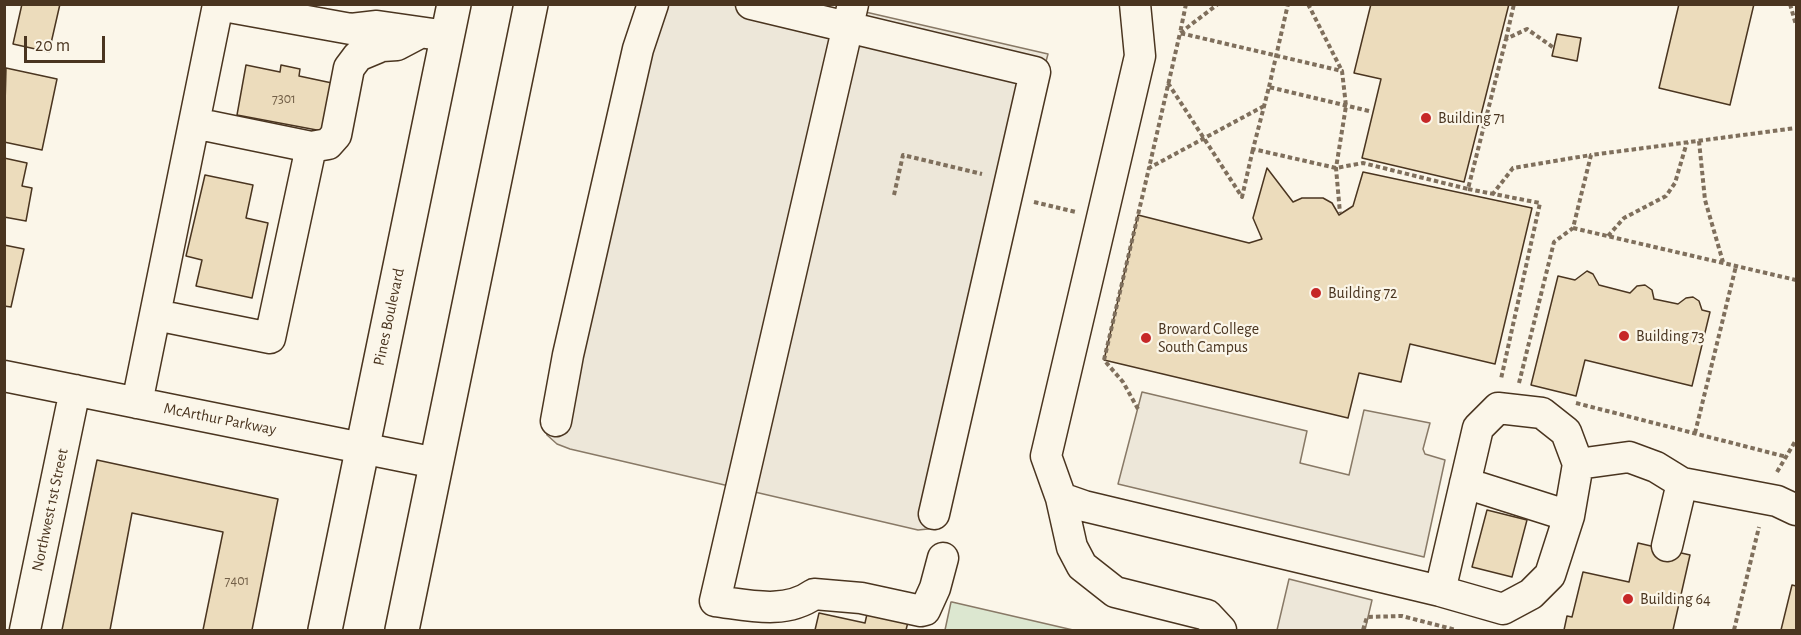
<!DOCTYPE html>
<html>
<head>
<meta charset="utf-8">
<style>
  body { margin:0 }
  #map { position:relative; width:1801px; height:635px; overflow:hidden; background:#fbf6e9; font-family:"Alegreya Sans",sans-serif }
  canvas { display:block }
  .frame { position:absolute; inset:0; border:6px solid #4a3520; pointer-events:none }
  .scale { position:absolute; left:24px; top:36px; width:81px; height:27px; box-sizing:border-box; border:3px solid #4a3520; border-top:0; padding-left:8px; font-size:18px; line-height:21px; white-space:nowrap; color:#4a3520; -webkit-text-stroke:4px #fbf6e9; paint-order:stroke }
</style>
</head>
<body>
<div id="map">
<canvas width="1801" height="635"></canvas>
<div class="frame"></div>
<div class="scale">20 m</div>
</div>
<script>
const c = document.querySelector('canvas').getContext('2d');
c.lineJoin = 'round';
function fillPath(path, color) { c.fillStyle = color; c.fill(path, 'evenodd'); }
function strokePath(path, color, width, dash) { c.strokeStyle = color; c.lineWidth = width; c.lineCap = dash ? 'butt' : 'round'; c.setLineDash(dash || []); c.stroke(path); }
function label(font, color, halo, rows, align = 'center') {
  c.font = font + ' "Alegreya Sans",sans-serif'; c.lineWidth = 4.5; c.setLineDash([]); c.textBaseline = 'middle'; c.strokeStyle = halo; c.fillStyle = color; for (const [text, x, y, turn = 0] of rows) {
    c.save(); c.translate(x, y); c.rotate((+turn || 0) * Math.PI / 180); c.textAlign = isNaN(turn) ? turn : align; if (halo) c.strokeText(text, 0, 0); c.fillText(text, 0, 0); c.restore();
  }
}
const green = new Path2D(`
  M951,602H952L1073,630H945Z`);
fillPath(green, '#dce7d0');
strokePath(green, '#887966', 1.5);
const parking = new Path2D(`
  M639,5H835L1048,54L1010,196L939,524L928,529L918,530L570,449L557,444L547,435L543,423Z
  M1142,392L1307,431L1300,463L1349,475L1364,410L1430,423L1423,449L1425,454L1445,460L1424,557L1118,484Z
  M1289,579L1372,600L1365,630H1277Z`);
fillPath(parking, '#ede7d9');
strokePath(parking, '#887966', 1.5);
const building = new Path2D(`
  M22,4H60L49,52L13,44Z
  M1371,4H1509L1464,182L1362,158L1381,79L1354,73Z
  M1679,4H1754L1730,105L1659,88Z
  M1557,34L1581,38L1577,61L1552,56Z
  M246,65L280,72L281,65L300,69L299,76L332,83L322,131L237,115Z
  M6,68L57,79L42,150L4,142Z
  M4,158L27,163L22,186L32,188L26,221L4,217Z
  M1267,168L1293,202L1302,198H1323L1332,203L1339,215L1353,206L1363,172L1532,208L1495,364L1410,344L1401,382L1359,373L1348,418L1104,360L1138,215L1249,243L1262,239L1253,218Z
  M205,175L253,185L246,218L268,223L252,298L196,286L202,260L186,256Z
  M4,245L24,249L11,307L4,306Z
  M1587,271L1593,274L1599,285L1630,293L1637,286L1645,285L1652,290L1654,299L1678,304L1686,298L1693,297L1699,301L1702,310L1710,312L1692,386L1585,360L1576,396L1531,385L1558,276L1575,280Z
  M97,460L278,499L252,630H203L223,532L132,513L110,630H62Z
  M1487,510L1527,520L1512,577L1472,567Z
  M1638,543L1690,555L1673,630H1564L1567,616L1572,617L1583,572L1629,582Z
  M1792,585L1796,586V630H1781Z
  M869,605L910,614L906,630H815L819,613L865,623Z`);
fillPath(building, '#ecdcbc');
strokePath(building, '#4a3520', 1.5);
const minor = new Path2D(`
  M751,4L1035,72L934,514
  M853,4L715,601C748,605 785,615 814,594L861,598L921,611L925,610L935,588L943,558
  M1135,4L1140,56L1046,456L1061,498L1072,547L1082,566L1115,592L1207,615L1221,630
  M194,123L311,147L328,144L336,135L349,68L358,56L382,46L397,45L416,35
  M156,315L270,338L311,147
  M4,376L436,463
  M137,403L218,5L351,29L377,26L447,36
  M556,421L568,355L638,49L653,4
  M1578,464L1629,457L1656,467L1682,483L1777,501L1796,510
  M1465,483L1569,516
  M1061,498L1084,506L1440,591L1503,609L1531,594L1550,575L1569,516L1578,464L1566,432L1542,413L1498,408L1478,428L1440,591
  M1667,546L1682,483
  M25,630L75,390`);
const highway = new Path2D(`
  M325,630L454,4
  M402,630L531,4`);
strokePath(minor, '#4a3520', 33);
strokePath(highway, '#4a3520', 36);
strokePath(new Path2D(`
  M1186,4L1180,33L1218,4
  M1308,4L1342,71
  M1790,4L1796,25
  M1506,39L1514,4
  M1168,83L1242,197L1253,149
  M1269,87L1288,4
  M1264,106L1149,168L1180,33L1342,71L1346,106L1336,168L1340,213
  M1369,111L1269,87L1253,149L1336,168L1363,163L1468,189L1506,39L1527,29L1554,48
  M1699,141L1705,200L1723,262
  M1468,189L1540,203L1501,379
  M894,195L903,155L982,174
  M1492,195L1513,168L1591,155
  M1034,202L1076,212
  M1573,228L1796,280
  M1608,236L1624,218L1666,196L1675,183L1687,142
  M1519,383L1554,242L1573,228L1591,155L1796,128
  M1576,403L1787,457
  M1138,409L1123,382L1104,360L1149,168
  M1695,433L1736,266
  M1777,472L1796,440
  M1363,630L1367,617L1402,616L1456,630
  M1734,630L1759,527`), '#7f6f5c', 4, [4.5, 3]);
strokePath(minor, '#fbf6e9', 30);
strokePath(highway, '#fbf6e9', 33);
for (const [x, y, r, color] of [
  [1426,118,6,"#c62828"],
  [1316,293,6,"#c62828"],
  [1624,336,6,"#c62828"],
  [1146,338,6,"#c62828"],
  [1628,599,6,"#c62828"]
]) { const dot = new Path2D(); dot.arc(x, y, r, 0, 2 * Math.PI); c.fillStyle = color; c.fill(dot); strokePath(dot, '#fbf6e9', 2); }
label('14px', '#725f47', null, [
  ["7301",284,99],
  ["7401",237,581]
]);
label('16px', '#4a3520', '#fbf6e9', [
  ["Building 71",1438,118],
  ["Building 72",1328,293],
  ["Broward College",1158,329],
  ["South Campus",1158,347],
  ["Building 73",1636,336],
  ["Building 64",1640,599]
], 'left');
label('16px', '#4a3520', '#fbf6e9', [
  ["Pines Boulevard",389,317,-78],
  ["McArthur Parkway",220,419,11],
  ["Northwest 1st Street",50,510,-78]
]);
</script>
</body>
</html>
